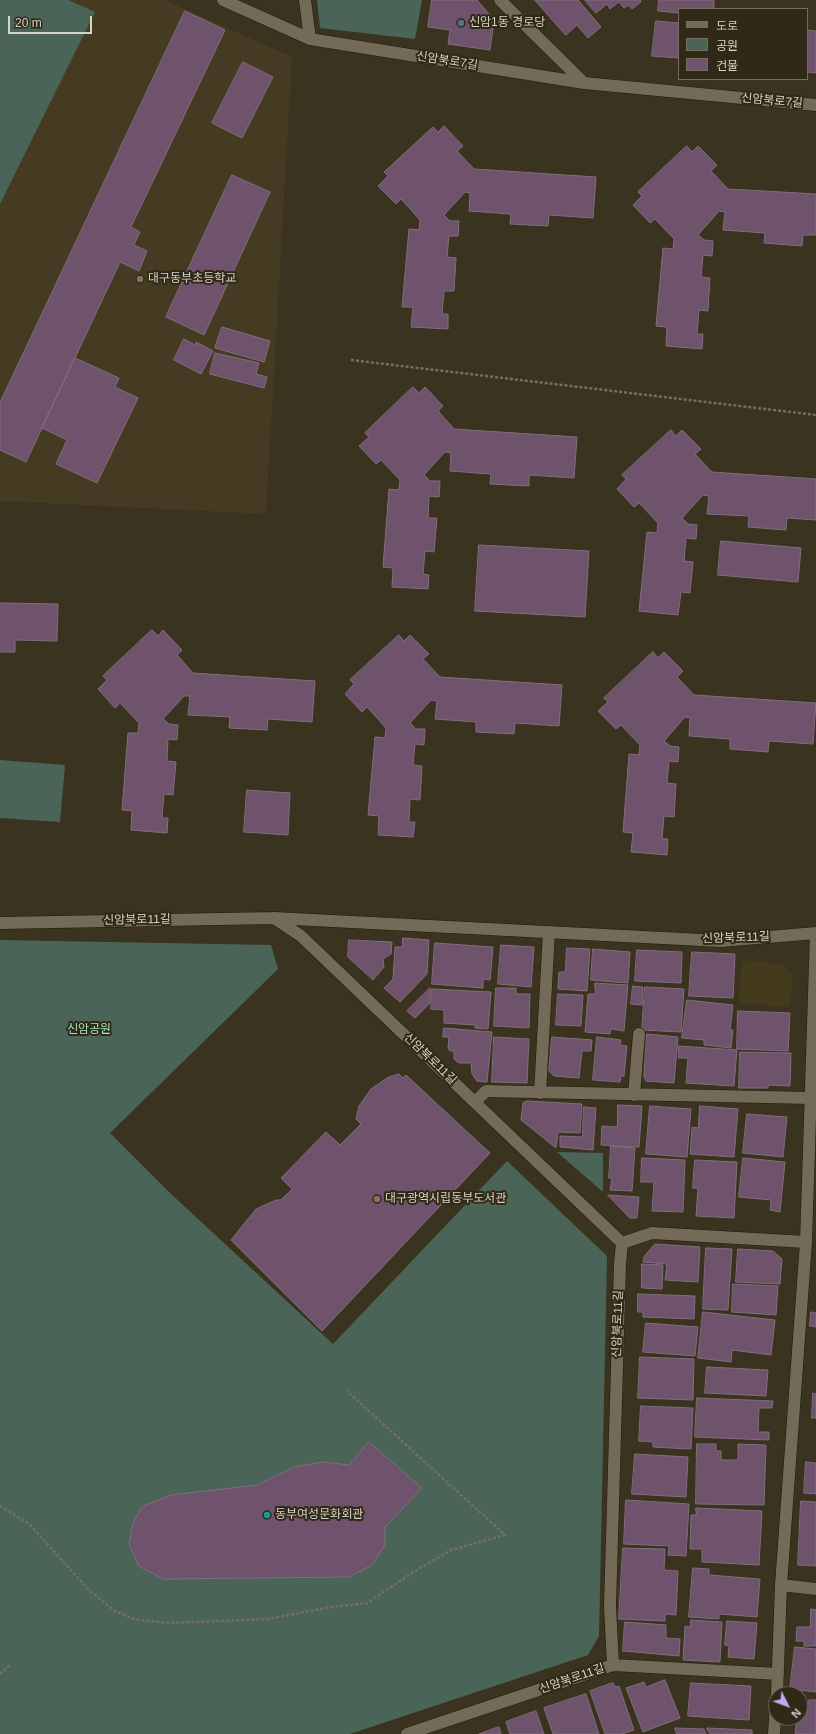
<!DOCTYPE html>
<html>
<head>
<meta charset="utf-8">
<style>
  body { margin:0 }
  #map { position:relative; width:816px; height:1734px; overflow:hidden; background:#3a3320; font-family:Arial,"Noto Sans KR",sans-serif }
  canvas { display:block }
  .legend { position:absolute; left:678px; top:8px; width:130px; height:72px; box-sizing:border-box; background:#302917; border:1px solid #736d5d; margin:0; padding:5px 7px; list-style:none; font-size:12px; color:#d7d3c7 }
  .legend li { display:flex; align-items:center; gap:8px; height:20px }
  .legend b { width:20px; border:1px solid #736d5d }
  .north { position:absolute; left:768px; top:1686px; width:40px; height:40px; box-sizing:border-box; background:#302917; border:1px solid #736d5d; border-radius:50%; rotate:132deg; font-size:11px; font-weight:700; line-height:16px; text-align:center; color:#d7d3c7 }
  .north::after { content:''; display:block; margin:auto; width:14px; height:18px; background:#bfa9f4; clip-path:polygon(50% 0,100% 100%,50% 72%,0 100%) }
  .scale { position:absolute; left:8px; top:16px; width:84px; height:18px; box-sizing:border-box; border:2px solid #d7d3c7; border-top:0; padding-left:5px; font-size:12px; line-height:14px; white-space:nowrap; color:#d7d3c7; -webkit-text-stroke:3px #302917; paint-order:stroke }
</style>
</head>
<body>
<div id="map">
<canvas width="816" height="1734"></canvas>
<ul class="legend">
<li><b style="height:5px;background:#736b57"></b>도로</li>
<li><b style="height:11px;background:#4a6557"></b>공원</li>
<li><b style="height:11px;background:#6f536c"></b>건물</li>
</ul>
<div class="north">N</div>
<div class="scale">20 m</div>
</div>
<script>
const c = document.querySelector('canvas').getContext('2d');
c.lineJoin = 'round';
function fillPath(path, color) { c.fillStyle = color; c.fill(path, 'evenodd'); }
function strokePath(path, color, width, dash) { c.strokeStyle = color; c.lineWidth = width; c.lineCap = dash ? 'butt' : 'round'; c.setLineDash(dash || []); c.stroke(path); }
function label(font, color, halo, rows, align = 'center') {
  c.font = font + ' Arial,"Noto Sans KR",sans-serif'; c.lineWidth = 4; c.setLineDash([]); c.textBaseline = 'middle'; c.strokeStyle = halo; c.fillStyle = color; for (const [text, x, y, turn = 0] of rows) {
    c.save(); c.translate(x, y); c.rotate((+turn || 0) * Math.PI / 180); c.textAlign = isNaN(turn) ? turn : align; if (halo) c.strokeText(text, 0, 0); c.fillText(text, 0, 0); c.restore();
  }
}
fillPath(new Path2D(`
  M0,0H165L292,57L266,514L0,501Z`), '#453b22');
fillPath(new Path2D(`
  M0,0H68L95,12L0,204Z
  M317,0H422L415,39L320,28Z
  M0,760L65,765L60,822L0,818Z
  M0,940L271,945L278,969L110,1133L170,1193L333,1344L507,1161L607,1256L599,1636L588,1655L350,1734H0Z
  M557,1152L603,1153V1192Z`), '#4a6557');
fillPath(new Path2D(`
  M742,960L781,964L793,975L790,1007L738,1003Z`), '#433b1b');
const building = new Path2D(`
  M432,0H477L494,20L490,50L448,44L450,30L428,27Z
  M535,0H578L601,27L588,38L577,25L566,35Z
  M585,0H640L641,2L632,9L629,5L624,8L619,2L610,9L607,4L596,13Z
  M659,0H714V9H679V13L658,11Z
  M185,11L225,30L131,227L140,232L134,245L147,251L139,271L120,262L26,462L0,450V403Z
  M656,21L679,23V58L652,56Z
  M807,30L816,31V73L807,72Z
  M243,62L273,77L242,138L212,123Z
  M444,126L463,146L457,151L474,169L596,177L593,218L549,215L548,226L510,224L511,214L469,211L470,193L465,192L444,215L450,221H459L458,236H449L447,257L456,258L454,291H444L442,314H448V329L411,327L413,307H402L409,229L419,230L420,220L401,199L396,204L378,186L388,176L384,172L433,127L438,132Z
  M687,146L692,152L698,146L717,165L711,171L728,189L816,194V235H803L802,246L764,243L765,233L723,230L725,212L719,211L698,235L704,240L713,241L712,256L703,255L701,277L710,278L708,311L699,310L697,334H703L702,349L666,346L667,327L656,326L663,248L673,249L674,239L655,219L650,223L633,205L642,196L638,192Z
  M232,175L270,192L204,335L166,317Z
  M222,327L270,341L264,362L215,348Z
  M184,339L195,345L196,342L213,351L201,374L174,360Z
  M215,353L259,363L256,374L267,377L264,388L210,374Z
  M75,358L119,378L115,387L138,398L97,483L56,464L67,440L42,428Z
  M413,387L419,393L425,387L443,406L438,411L454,429L577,437L574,478L529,475V486L490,484L491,474L450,471L451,453L445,452L424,475L430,481H440L439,497L429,496L428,518H437L434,552L425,551L423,574L429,575L428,589L392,587L393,568L383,567L389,489L399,490L400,480L381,460L376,464L359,446L369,437L365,433Z
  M671,430L676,436L682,430L701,449L695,454L712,472L816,479V520L787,518L786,530L748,527L749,516L707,514L709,496L703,495L682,518L688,524L697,525L696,539L686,538L684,561L693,562L690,593L681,592L678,615L639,611L647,532L657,533L658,523L639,503L634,507L617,489L626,479L622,475Z
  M721,541L801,548L798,582L718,575Z
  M479,545L589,551L585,617L475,611Z
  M0,603L58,604L57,641L15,640V652H0Z
  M152,630L158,636L163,630L182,650L177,655L193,673L315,681L312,722L268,719L267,730L229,728L230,717L188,715L190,696H184L163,719L169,724L178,725L177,740L168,739L167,761L176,762L173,795L164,794L162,818H168L167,833L131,830L132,811L122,810L128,733H138L139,723L120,703L115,708L98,689L107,680L103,676Z
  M399,635L404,641L410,635L429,654L423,659L440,677L562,685L559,726L515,723L514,734L476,732V722L435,719L437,701L431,700L410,723L416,729H425L424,745L415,744L413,765L422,766L420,800L410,799L409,822H415L413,837L378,835L379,816L368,815L375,737L385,738L386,728L367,707L362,712L345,694L354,684L350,680Z
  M653,652L658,658L664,652L683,671L677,677L694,695L816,703L813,744L769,741L768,752L730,749V739L689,736L690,718L685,717L664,741L670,746L679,747L678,762L669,761L667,783L676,784L674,817L664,816L662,839H668L667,855L631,852L633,833L623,832L629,754L639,755L640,745L621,725L616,729L598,711L608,702L604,698Z
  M247,790L290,793L288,835L244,832Z
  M403,938L429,940L427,974L400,1002L384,988L393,979L395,947H402Z
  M349,940L392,942L391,954L383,959L384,967L373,980L348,957Z
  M435,943L493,947L490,980L483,979V988L432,984Z
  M501,945L534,947L531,987L498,984Z
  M567,948L590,949L587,991L558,989L559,972H565Z
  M593,949L630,952L628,983L591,980Z
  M637,950L682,952L681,983L635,981Z
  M692,952L735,954L733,998L689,996Z
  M595,983L628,985L624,1031L611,1029L610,1034L585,1032L588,994H595Z
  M633,986L643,987L642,1005L631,1004Z
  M645,987L684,989L681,1032L642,1030Z
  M430,988V1003L415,1018L407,1011Z
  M496,988H516V994H530L529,1028L494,1026Z
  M432,989L491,992L488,1029L475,1028V1025L444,1023V1010L431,1009Z
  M558,994L583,995L581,1026L556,1025Z
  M687,1000L733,1005L730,1030H733L731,1048L704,1045V1040L682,1038Z
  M738,1011L790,1013L788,1051L737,1049Z
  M444,1028L492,1032L487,1082L477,1081L472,1074L471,1063H459L454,1059V1051H450L448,1048L449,1037H443Z
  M647,1034L678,1037L674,1083L646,1081L644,1077Z
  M494,1037L529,1039L527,1083L492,1082Z
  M552,1037L592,1040L591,1051H582L579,1078L554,1076L549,1071Z
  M597,1037L621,1040L620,1045L627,1046L624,1076H621L620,1082L593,1080Z
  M679,1046L737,1050L734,1086L686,1083L688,1058H679Z
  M740,1052L791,1053L790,1086L768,1085V1088H739Z
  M399,1074L403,1078L406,1075L490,1153L322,1331L231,1240L256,1209L276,1200H281L292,1189L281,1178L326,1132L340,1145L361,1124L356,1119L359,1106L371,1089L387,1078Z
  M527,1101L582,1104L580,1133L558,1132L556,1148L521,1120L523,1103Z
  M618,1105L642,1106L639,1147L601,1145L602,1126L617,1127Z
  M650,1106L691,1109L687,1157L646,1154Z
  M700,1106L738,1109L734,1157L690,1154L692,1127L698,1128Z
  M584,1107L596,1108L593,1150L560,1147V1136L582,1137Z
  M747,1114L787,1117L783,1157L743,1153Z
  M611,1146L635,1148L632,1191L610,1190L612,1178H609Z
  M642,1158L685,1160L683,1212L652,1211L654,1182H641Z
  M743,1158L785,1162L780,1212L770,1210L771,1200L739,1197Z
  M695,1160L737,1162L734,1218L696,1216L698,1188H693Z
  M608,1195L639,1197L637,1218H630Z
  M655,1244L700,1247L698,1282L665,1280L667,1264L643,1262L644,1257Z
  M706,1248L732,1249L728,1310L703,1309Z
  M738,1249L773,1251L782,1259L780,1284L736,1282Z
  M642,1264L663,1265L662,1289L642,1288Z
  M733,1284L778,1286L776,1315L732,1312Z
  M638,1294L695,1296L694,1319L643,1317V1312H638Z
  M703,1312L775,1320L771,1355L732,1350L731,1362L698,1358Z
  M811,1312L816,1313V1327L810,1326Z
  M646,1323L698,1327L695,1356L643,1352Z
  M640,1357L694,1359L693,1400L638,1398Z
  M707,1367L768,1370L766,1396L705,1393Z
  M813,1393L816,1394V1418H812Z
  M697,1398L773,1401L772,1408H759L758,1432H769V1440L695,1437Z
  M641,1406L693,1408L691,1449L653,1447V1442L639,1441Z
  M369,1442L422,1488L385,1527V1545L372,1565L349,1577L163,1579L139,1566L129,1544L133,1523L142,1507L171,1495L257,1485L294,1467L323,1462L349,1465Z
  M697,1444H716V1451H721V1460H738V1444L766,1445L764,1505L696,1504Z
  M635,1454L688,1457L686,1497L632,1494Z
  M806,1462L816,1463V1494L804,1493Z
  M626,1500L689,1504L686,1556L668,1555L669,1546L624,1544Z
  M801,1501L816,1502V1566L798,1565Z
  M696,1508L762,1511L759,1565L702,1562V1549H690L691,1515H696Z
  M623,1548L665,1549L664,1570L678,1571L676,1615L665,1614V1621L619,1619Z
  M693,1568L709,1569V1575L760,1579L757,1617L719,1614V1619L689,1617Z
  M811,1609L816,1610V1646H804V1641H796L797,1627H810Z
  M691,1620L722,1622L720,1662L683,1660L685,1626L690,1627Z
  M727,1621L757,1623L754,1659L728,1657L729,1646L725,1645Z
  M625,1622L666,1625V1638L680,1639L679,1656L623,1651Z
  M795,1647L816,1649V1692L790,1689Z
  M665,1680L680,1718L643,1732L626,1688L644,1682L646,1687Z
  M613,1683L615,1687L619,1686L634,1730L622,1734H605L590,1691Z
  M691,1683L751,1686L749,1720L688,1716Z
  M586,1694L599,1734H553L544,1708Z
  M809,1700H816V1734H795L797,1718H800V1702L809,1703Z
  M536,1711L544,1734H510L506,1722Z
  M499,1727L501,1734H479Z
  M675,1728L704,1729L706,1734H677Z
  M707,1728L752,1730V1734H710Z`);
fillPath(building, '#6f536c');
strokePath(building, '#806e7d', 1);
const lane = new Path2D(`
  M540,1093L549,932
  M634,1095L639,1034
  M475,1102L486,1091L810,1098`);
const street = new Path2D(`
  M223,0L310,39L584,83L816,105
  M305,0L310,39
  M500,0L584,83
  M274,918L301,936L622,1243L620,1264L610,1606L613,1665L407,1734
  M0,923L274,918L721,941L816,933
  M622,1243L652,1233L806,1242
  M781,1585L816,1589
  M613,1665L778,1674
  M777,1694L781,1585L806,1242L816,933
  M774,1734L776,1704`);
strokePath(lane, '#211a09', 13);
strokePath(street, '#211a09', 13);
strokePath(new Path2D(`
  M351,360L816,415
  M0,1506L29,1524L90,1591L115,1611L134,1619L168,1623L268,1619L325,1608L367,1603L412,1573L451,1550L505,1535L347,1391
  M0,1674L11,1664`), '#756f5f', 2.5, [3, 2]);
strokePath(lane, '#736b57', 12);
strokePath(street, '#736b57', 12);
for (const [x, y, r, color] of [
  [461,23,4,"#5c6f8a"],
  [140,279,4,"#8d6e63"],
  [377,1199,4,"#8d6e63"],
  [267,1515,4,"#0f9aa8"]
]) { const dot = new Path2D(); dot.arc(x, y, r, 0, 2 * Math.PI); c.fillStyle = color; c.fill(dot); strokePath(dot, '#302917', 1.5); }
label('12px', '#d7d3c7', '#302917', [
  ["신암1동 경로당",469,23],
  ["대구동부초등학교",148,279],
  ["대구광역시립동부도서관",385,1199],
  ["동부여성문화회관",275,1515]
], 'left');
label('12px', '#d7d3c7', '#302917', [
  ["신암북로7길",447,61,9],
  ["신암북로7길",772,101,5],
  ["신암북로11길",137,920,-1],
  ["신암북로11길",736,938,-2],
  ["신암북로11길",430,1059,44],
  ["신암북로11길",618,1324,-88],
  ["신암북로11길",572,1679,-19]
]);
label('12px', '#a0e4c3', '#302917', [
  ["신암공원",89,1030]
]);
</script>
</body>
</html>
